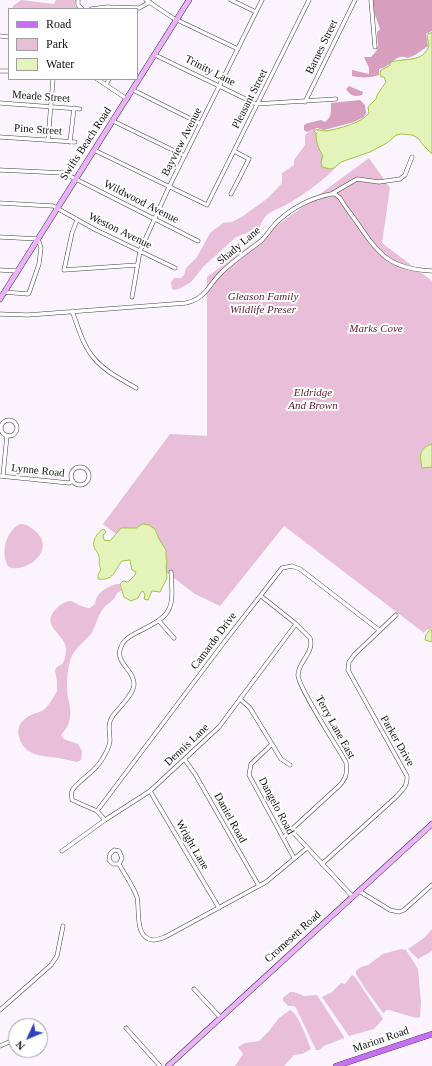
<!DOCTYPE html>
<html>
<head>
<meta charset="utf-8">
<style>
  body { margin:0 }
  #map { position:relative; width:432px; height:1066px; overflow:hidden; background:#fbf3fe; font-family:Georgia,serif }
  canvas { display:block }
  .legend { position:absolute; left:8px; top:8px; width:130px; height:72px; box-sizing:border-box; background:#fff; border:1px solid #9f9f9f; margin:0; padding:5px 7px; list-style:none; font-size:12px; color:#101010 }
  .legend li { display:flex; align-items:center; gap:8px; height:20px }
  .legend b { width:20px; border:1px solid #9f9f9f }
  .north { position:absolute; left:8px; top:1018px; width:40px; height:40px; box-sizing:border-box; background:#fff; border:1px solid #9f9f9f; border-radius:50%; rotate:226deg; font-size:11px; font-weight:700; line-height:16px; text-align:center; color:#101010 }
  .north::after { content:''; display:block; margin:auto; width:14px; height:18px; background:#2e43b9; clip-path:polygon(50% 0,100% 100%,50% 72%,0 100%) }
</style>
</head>
<body>
<div id="map">
<canvas width="432" height="1066"></canvas>
<ul class="legend">
<li><b style="height:5px;background:#c470f1"></b>Road</li>
<li><b style="height:11px;background:#e8bed8"></b>Park</li>
<li><b style="height:11px;background:#e4f3ba"></b>Water</li>
</ul>
<div class="north">N</div>
</div>
<script>
const c = document.querySelector('canvas').getContext('2d');
c.lineJoin = 'round';
function fillPath(path, color) { c.fillStyle = color; c.fill(path, 'evenodd'); }
function strokePath(path, color, width, dash) { c.strokeStyle = color; c.lineWidth = width; c.lineCap = dash ? 'butt' : 'round'; c.setLineDash(dash || []); c.stroke(path); }
function label(font, color, halo, rows, align = 'center') {
  c.font = font + ' Georgia,serif'; c.lineWidth = 4; c.setLineDash([]); c.textBaseline = 'middle'; c.strokeStyle = halo; c.fillStyle = color; for (const [text, x, y, turn = 0] of rows) {
    c.save(); c.translate(x, y); c.rotate((+turn || 0) * Math.PI / 180); c.textAlign = isNaN(turn) ? turn : align; if (halo) c.strokeText(text, 0, 0); c.fillText(text, 0, 0); c.restore();
  }
}
fillPath(new Path2D(`
  M21,0L54,4L56,0H76L75,6L79,9H12L13,6Z
  M432,33V154C421,145 418,132 401,134C397,134 378,148 372,151C362,156 349,157 341,162C336,166 333,171 328,175C317,185 304,194 291,202C284,207 274,209 267,215C263,218 262,223 259,228L236,237L204,266L191,282L179,289L174,290L172,289L171,282L174,278H181L184,275L186,268L197,257L210,233L223,223L232,222L243,216L268,198L282,183V173L294,165V160L305,145V136L308,132L318,129C329,134 362,123 369,113L368,107L376,99L377,95L386,82L384,77H381L380,74L381,70L389,66L391,62C405,57 424,63 429,45L427,36L428,34Z
  M369,158L390,188L382,243L432,281V629L426,630L424,633L284,526L220,606L195,594L103,524L170,434L207,436V277Z
  M20,524C26,524 29,526 34,530C59,550 25,574 9,567C0,556 5,531 20,524Z
  M116,584H120L121,591L117,593C115,601 107,603 103,609C97,617 96,626 91,634C84,642 75,648 71,658C67,669 66,686 68,698C70,706 72,713 69,722C68,727 64,731 61,735L64,739L78,744L82,751L81,760L77,762C71,761 65,759 59,758C42,756 24,756 19,737C17,729 19,723 26,718C31,714 37,713 42,711C47,709 55,695 57,691C58,685 56,676 55,670C57,666 59,666 62,664C65,661 66,653 66,649C66,634 39,626 56,609C60,605 65,601 70,601C76,602 81,608 90,608L95,604C96,592 106,588 116,584Z
  M432,929V951L418,959L408,949L424,938Z
  M401,949L406,950L418,969L421,1002L420,1017L416,1018L389,1010H386L384,1013H383L365,988L356,974V971L361,967L368,965L383,954Z
  M352,975L355,977L383,1019L374,1029L349,1036L322,997L332,992L341,983L345,984Z
  M290,992H294L304,996L317,995L344,1037V1038L324,1046L319,1050H316L296,1008L294,1006H288L283,1001V998Z
  M290,1010C298,1013 308,1041 311,1049L302,1054L294,1055L284,1066H235L243,1054L238,1047L245,1043L259,1041L269,1031L279,1018Z`), '#e8bed8');
fillPath(new Path2D(`
  M373,0H432V31L426,34L428,46L415,55L408,58C399,54 395,60 388,65C386,67 382,68 379,69V75C372,78 359,78 352,76V70L369,74V68L364,57H371C381,48 377,44 377,32L380,29L374,12Z
  M349,86L363,92L362,95C354,97 351,96 346,89Z
  M360,100L365,105L366,113L364,117L354,122L324,130L317,128L307,132L304,130V125L308,123L321,120L325,122C332,117 331,111 331,103Z`), '#d89ebe');
const water = new Path2D(`
  M432,33V154L423,145L418,138L412,135L401,134L396,135L387,143L370,152L341,162L334,168L330,169L322,167L321,162L323,156C318,148 316,142 316,133L313,130C318,129 321,131 326,131C338,129 362,123 369,113L368,107L376,99L377,95L386,82L384,77H381L380,74L381,70L389,66L391,62C405,58 424,63 429,45L427,36L428,34Z
  M432,444V467L422,468C420,455 418,449 432,444Z
  M143,524L149,525L155,529L159,539L166,550V558L167,562L166,566L167,578L160,592L152,591L148,600L144,599L145,595L143,591L141,592L138,598L131,601L124,597L120,584L123,581L128,582L135,575L136,572L132,570L130,560L122,561C114,571 114,581 98,579V575L101,569C98,565 100,562 99,556C98,553 96,551 94,547C92,541 97,533 102,530L104,529L106,532L103,535L104,540L110,541L121,528H136Z
  M430,630H432V642L425,640L426,635Z`);
fillPath(water, '#e4f3ba');
strokePath(water, '#a0c645', 1);
const street = new Path2D(`
  M78,0V5L82,9
  M146,0L173,18L238,49
  M231,0L256,12
  M371,0L375,47
  M91,9L107,7L139,8L150,2
  M0,36L9,37
  M155,55L256,104L336,99
  M0,71H9
  M97,79L127,99
  M106,85L109,79
  M133,90L201,124
  M305,102L355,0
  M0,103L80,109
  M113,121L185,156
  M0,137L75,142
  M48,140L53,79
  M70,142L74,108
  M94,150L207,205L309,0
  M0,170L64,173L198,241
  M333,193L357,179L379,182L400,179L405,175L412,157
  M231,194L249,159L234,151
  M0,203L53,206L94,229L175,268
  M77,220L72,233L64,270L137,265
  M0,237L38,239L41,248L39,264L29,293L28,294L4,292
  M0,270L17,271
  M132,297L140,251L169,187L262,0
  M72,311C78,326 82,344 93,357C104,371 121,379 136,388
  M0,314L28,315L186,303C207,298 208,285 222,272C234,260 248,251 261,241C267,235 271,228 277,222C292,208 311,198 331,194H335L340,198C345,207 352,215 358,224C380,256 391,269 432,271
  M1 428a8 8 0 1 1 16 0a8 8 0 1 1-16 0Z
  M71 476a9 9 0 1 1 18 0a9 9 0 1 1-18 0Z
  M0,476L69,483L73,481
  M3,476L7,435
  M261,596L295,623L310,638C315,652 298,662 298,675C298,687 338,748 346,762C347,772 347,777 340,785L291,830L353,897
  M159,621L174,638
  M240,699L250,708L281,759L290,765
  M271,745L251,764L249,775L294,858
  M185,760L195,774L259,886
  M150,791L219,908
  M97,811L72,800C72,797 71,794 72,791C75,783 95,772 101,761C105,755 109,748 110,741C110,732 107,725 112,717C118,708 133,696 134,685C135,670 114,663 121,647C123,640 130,636 136,633C172,615 174,612 171,572
  M105,820L97,811L225,641L282,568L292,566L300,569L379,630
  M283,838L291,830
  M62,851L105,820L150,791L219,727L296,624
  M119,864H113L109,860L110,854L114,850L119,851L122,858L119,864C125,875 133,886 137,897C140,910 134,938 153,940C157,940 162,938 165,937L266,882L307,848
  M322,864L396,797C402,790 408,786 407,776L348,670L349,662L354,655L396,615
  M359,891L390,910L399,912L404,910L432,885
  M194,989L220,1017
  M0,1010L51,965L57,956L63,926
  M126,1028L160,1066
  M0,1046L16,1039`);
const secondary = new Path2D(`
  M0,299L189,0
  M168,1066L432,824`);
const primary = new Path2D(`
  M336,1066L432,1034`);
strokePath(street, '#434343', 4.5);
strokePath(secondary, '#323232', 6);
strokePath(primary, '#212121', 6);
strokePath(street, '#fff', 3.5);
strokePath(secondary, '#ebb2fa', 5);
strokePath(primary, '#c470f1', 5.5);
label('11px', '#101010', '#fff', [
  ["Barnes Street",322,47,-64],
  ["Trinity Lane",210,71,27],
  ["Meade Street",41,97,4],
  ["Pleasant Street",250,99,-63],
  ["Pine Street",38,130,4],
  ["Bayview Avenue",182,142,-63],
  ["Swifts Beach Road",86,144,-57],
  ["Wildwood Avenue",141,202,27],
  ["Weston Avenue",120,231,26],
  ["Shady Lane",239,246,-40],
  ["Lynne Road",38,471,6],
  ["Camardo Drive",214,641,-53],
  ["Terry Lane East",335,727,61],
  ["Parker Drive",397,741,60],
  ["Dennis Lane",187,745,-43],
  ["Dangelo Road",276,806,62],
  ["Daniel Road",230,818,61],
  ["Wright Lane",192,845,60],
  ["Cromesett Road",293,937,-42],
  ["Marion Road",381,1040,-19]
]);
label('italic 11px', '#652337', '#fff', [
  ["Gleason Family",263,297],
  ["Wildlife Preser",263,310],
  ["Marks Cove",376,329],
  ["Eldridge",313,393],
  ["And Brown",313,406]
]);
</script>
</body>
</html>
